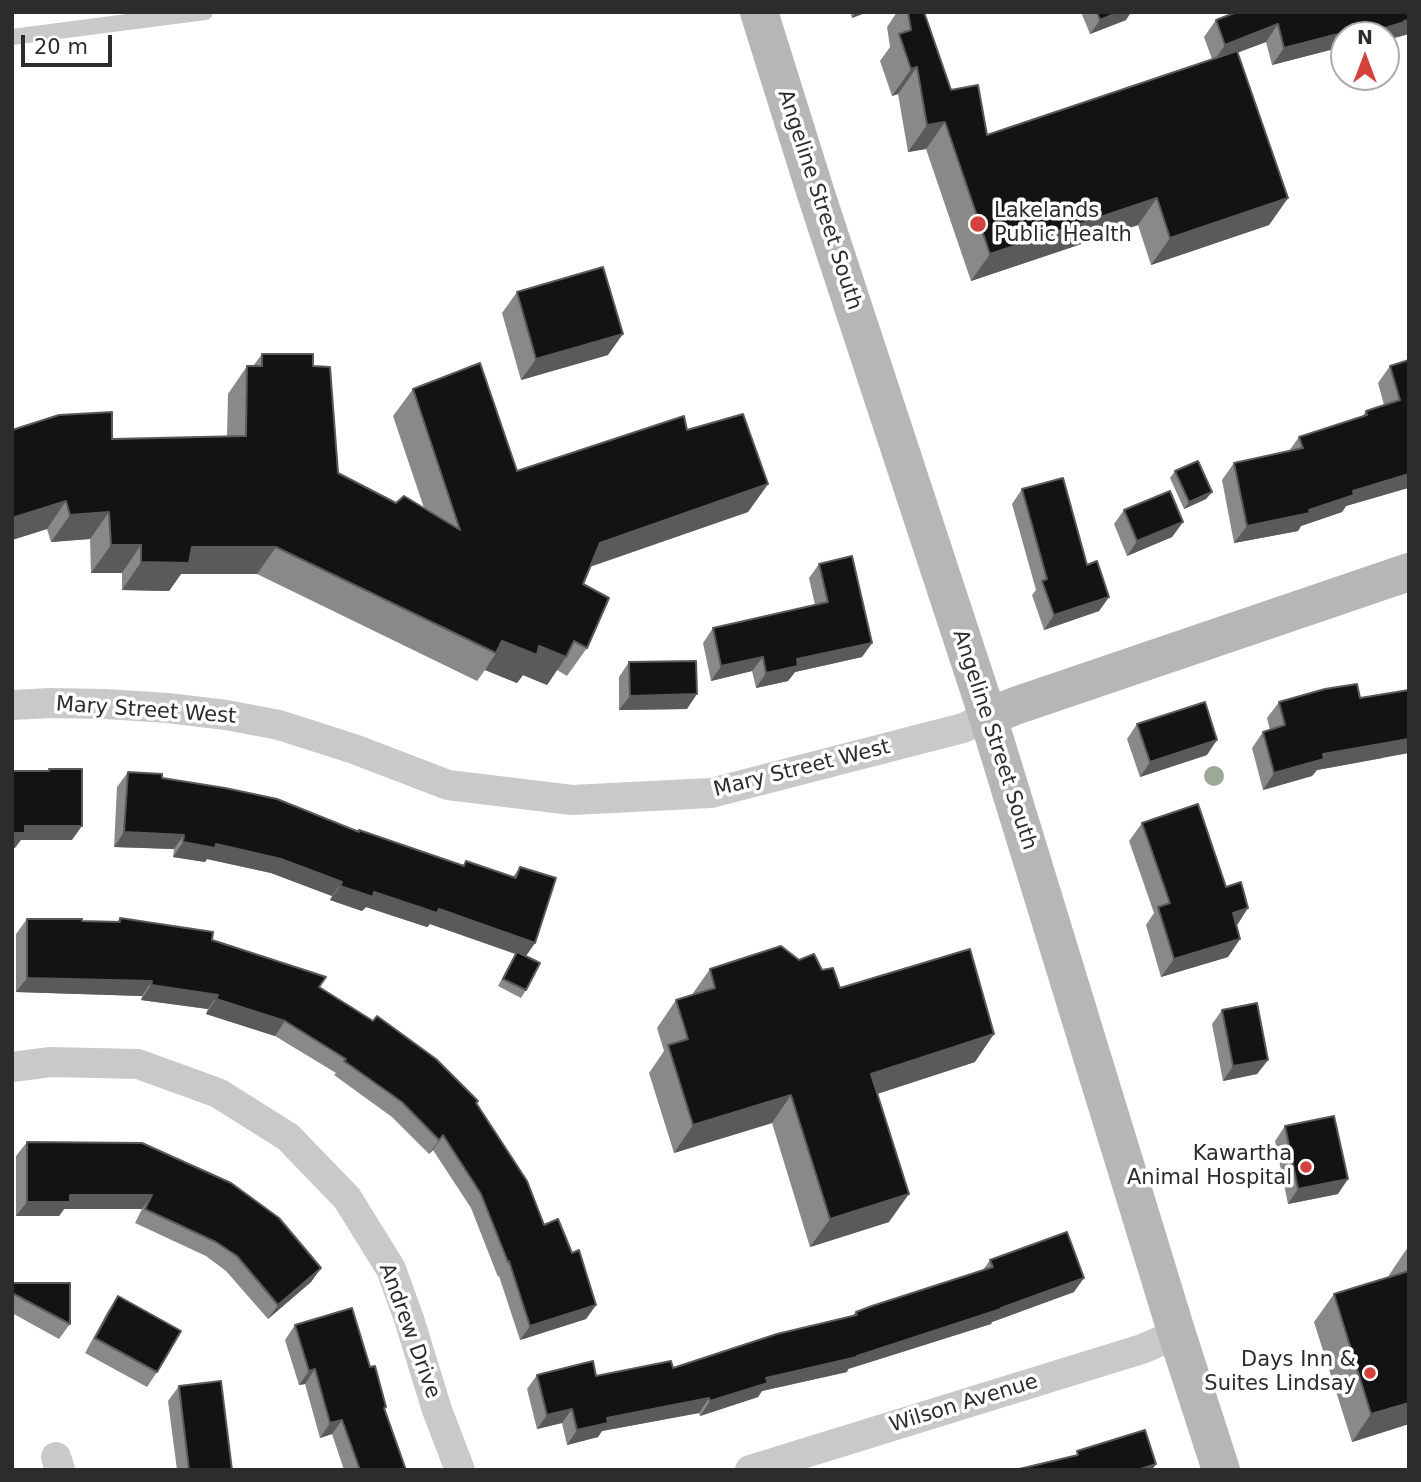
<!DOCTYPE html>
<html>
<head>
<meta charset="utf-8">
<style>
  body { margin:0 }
  #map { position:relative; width:1421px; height:1482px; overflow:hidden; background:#fff; font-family:"DejaVu Sans",sans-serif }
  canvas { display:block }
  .frame { position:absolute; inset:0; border:14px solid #2c2c2c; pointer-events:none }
  .north { position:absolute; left:1330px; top:21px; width:70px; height:70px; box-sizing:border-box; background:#fff; border:2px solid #ababab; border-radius:50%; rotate:0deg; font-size:19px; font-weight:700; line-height:28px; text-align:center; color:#2c2c2c }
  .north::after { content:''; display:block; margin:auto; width:24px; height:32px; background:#d4423d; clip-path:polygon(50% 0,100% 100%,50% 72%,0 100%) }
  .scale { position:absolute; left:21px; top:35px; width:91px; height:32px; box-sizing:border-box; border:4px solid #2c2c2c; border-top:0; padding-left:9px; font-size:21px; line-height:24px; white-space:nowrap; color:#2c2c2c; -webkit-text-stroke:5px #fff; paint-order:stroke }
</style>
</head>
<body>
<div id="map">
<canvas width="1421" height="1482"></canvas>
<div class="frame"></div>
<div class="north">N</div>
<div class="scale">20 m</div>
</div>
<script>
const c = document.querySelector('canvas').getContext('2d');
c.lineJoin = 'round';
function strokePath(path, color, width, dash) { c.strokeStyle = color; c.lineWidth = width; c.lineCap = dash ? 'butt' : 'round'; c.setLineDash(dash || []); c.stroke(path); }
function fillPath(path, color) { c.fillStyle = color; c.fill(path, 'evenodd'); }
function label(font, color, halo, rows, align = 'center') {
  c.font = font + ' "DejaVu Sans",sans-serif'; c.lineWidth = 7; c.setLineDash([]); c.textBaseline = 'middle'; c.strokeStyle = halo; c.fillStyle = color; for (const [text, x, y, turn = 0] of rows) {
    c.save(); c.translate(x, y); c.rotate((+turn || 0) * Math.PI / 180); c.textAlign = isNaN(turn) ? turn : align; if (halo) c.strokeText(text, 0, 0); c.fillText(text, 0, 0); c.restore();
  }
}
strokePath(new Path2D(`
  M12,37L205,12`), '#c9c9c9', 16);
strokePath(new Path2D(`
  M12,705L51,703L105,704L168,708L226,715L279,725L354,749L448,785L572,800L711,793L963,728L988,717
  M12,1067L51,1062L138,1064L218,1093L288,1137L347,1198L391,1269L409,1319L437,1410L460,1470
  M56,1457L60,1470
  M750,1470L1142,1349L1177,1334`), '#c9c9c9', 30);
strokePath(new Path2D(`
  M759,12L816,194L988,717L1177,1334L1221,1470
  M988,717L1015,706L1409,572`), '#b6b6b6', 38);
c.fillStyle = '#9ca995';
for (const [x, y] of [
  [1214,776]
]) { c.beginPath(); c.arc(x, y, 10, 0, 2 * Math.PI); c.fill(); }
fillPath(new Path2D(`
  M850,12H867L852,18Z
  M897,12H924L951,90L978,85L987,135L1212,59L1204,37L1216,20L1237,12H1409V34L1394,38L1393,39L1386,41V35H1344V54L1336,56L1334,49L1272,65L1266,42L1238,52L1288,198L1269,225L1151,265L1138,225L971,281L926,149L908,152L898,94L892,96L880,61L890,47L887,27Z
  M1081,12H1131L1126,20L1090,34Z
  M517,292L608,355L521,380L502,313Z
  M262,354L313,366L338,473L396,503L424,508L393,416L413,389L517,471L687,430L768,484L748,512L590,567L583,584L587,648L567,676L557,670L547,685L523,675L517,683L485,670L477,681L257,574H181L169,591L122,590V573H91L90,539L51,542L47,529L12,540V430L112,439L227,436L228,394L247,366H253Z
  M1409,360L1408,488L1346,506L1342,512L1301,526L1298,531L1234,543L1222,480L1234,463L1289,451L1299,437L1362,417L1366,411L1384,405L1378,383L1390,366Z
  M1175,471L1212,492L1206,499L1184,509L1170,478Z
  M1022,489L1087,565L1109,597L1099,611L1044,630L1032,595L1036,590L1012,504Z
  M1124,510L1183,522L1172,537L1127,556L1114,524Z
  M819,564L872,643L862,657L795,672L788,681L756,688L752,671L711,681L703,643L713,628L815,605L809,578Z
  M629,662L687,709L619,710V677Z
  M1360,698L1383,758L1317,770L1312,776L1263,790L1252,748L1263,732L1270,730L1267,718L1279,702Z
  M1137,724L1207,755L1140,777L1127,739Z
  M128,772L162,778L358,832L462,866L466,861L513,877L520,867L535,943L526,956V990L521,998L498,986L515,954L430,924L427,927L366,907L362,911L330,900L332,896L271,873L207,859L205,862L173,857L174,849L114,847L117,787Z
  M1142,823L1236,925L1240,939L1228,957L1161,977L1146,925L1154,913L1129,841Z
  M120,918L212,940L319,987L477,1103L544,1225L572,1253L596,1305L586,1319L520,1340L499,1276L498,1277L471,1208L433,1150L429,1154L392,1117L334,1075L336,1073L275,1036L206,1014L208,1009L141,1000L142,996L16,992V934L27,919L117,922Z
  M799,960L822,970L840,988L975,1062L877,1094L889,1222L810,1247L772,1123L674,1153L649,1073L664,1051L657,1028L676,1000L691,996L710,969Z
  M1222,1010L1268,1060L1257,1074L1223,1081L1212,1024Z
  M1285,1126L1338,1194L1288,1204L1275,1141Z
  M27,1142L321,1268L311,1282L268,1319L226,1271L206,1256L135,1223L142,1209H64L59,1216H16V1156Z
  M1408,1247L1409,1424L1352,1442L1314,1322L1334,1294L1389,1277V1275Z
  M990,1260L1074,1292L992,1322L991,1324L848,1369L847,1372L762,1391L758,1397L700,1416L699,1413L602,1431L598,1437L567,1445L562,1423L537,1429L527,1389L537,1375L596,1376L673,1368L852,1316L856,1312L983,1270Z
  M12,1283L70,1324L59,1339L12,1313Z
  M118,1296L157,1372L147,1387L85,1353L108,1311Z
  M295,1325L370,1367L386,1407L385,1409L406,1470H344L332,1434L320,1438L305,1384L299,1385L285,1340Z
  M179,1386L232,1470H177L168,1401Z`), '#898989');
fillPath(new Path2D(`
  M856,12H867L852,18Z
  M1119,12H1131L1126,20L1090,34L1100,20Z
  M1409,20V34L1394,38L1393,39L1386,41V35H1361Z
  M1278,24L1266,42L1213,62L1225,45Z
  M1346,32L1334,49L1272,65L1284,48Z
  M1344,45V54L1336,56Z
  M917,67L898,94L892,96L911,69Z
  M945,122L926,149L908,152L927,125Z
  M1157,198L1138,225L971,281L990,254Z
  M1288,198L1269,225L1151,265L1170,238Z
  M623,334L608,355L521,380L536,359Z
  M1409,474V486L1408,488L1346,506L1342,512L1301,526L1298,531L1234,543L1247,526Z
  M768,484L748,512L580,570L600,543Z
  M1212,492L1206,499L1184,509L1189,502Z
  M66,501L47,529L12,540V518Z
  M109,512L90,539L51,542L70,515Z
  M1183,522L1172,537L1127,556L1137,541Z
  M111,545H141L122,573H91Z
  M192,547H276L257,574H181L169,591L122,590L141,562Z
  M1109,597L1099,611L1044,630L1054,615Z
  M502,641L539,646L566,657L547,685L523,675L517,683L485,670L496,653Z
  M872,643L862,657L795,672L788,681L756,688L766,673L797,659Z
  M763,657L752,671L711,681L721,666Z
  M697,694L687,709L619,710L630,696Z
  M1409,739V753L1317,770L1312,776L1263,790L1274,773L1323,754Z
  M1217,740L1207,755L1140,777L1150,762Z
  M25,826H82L72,840H21L15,848H12V833Z
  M124,832L184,835L174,849L114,847Z
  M183,842L216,844L281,859L342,882L332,896L271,873L207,859L205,862L173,857Z
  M340,886L374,892L439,909L535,943L525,957L430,924L427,927L366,907L362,911L330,900Z
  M1248,908L1236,927L1233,913Z
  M1240,939L1228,957L1161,977L1174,959Z
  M27,978L152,981L142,996L16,992Z
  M151,985L218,995L208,1009L141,1000Z
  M216,999L285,1021L275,1036L206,1014Z
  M994,1034L975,1062L852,1102L871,1074Z
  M1268,1060L1257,1074L1223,1081L1233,1066Z
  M791,1095L772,1123L674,1153L693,1125Z
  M443,1135L433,1150L429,1154L439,1140Z
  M1348,1179L1338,1194L1288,1204L1298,1189Z
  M909,1194L889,1222L810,1247L830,1219Z
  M70,1195H152L142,1209H64L59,1216H16L27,1202Z
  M321,1268L311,1282L268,1319L278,1305Z
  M1084,1278L1074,1292L992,1322L991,1324L848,1369L847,1372L762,1391L758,1397L700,1416L710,1401L766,1378L1001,1308Z
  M596,1305L586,1319L520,1340L530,1326Z
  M315,1369L305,1384L299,1385L309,1371Z
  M709,1398L699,1413L602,1431L598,1437L567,1445L577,1430L607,1418Z
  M1409,1403V1424L1352,1442L1371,1414Z
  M572,1409L562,1423L537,1429L547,1415Z
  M342,1420L332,1434L320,1438L330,1423Z
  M1156,1464L1152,1470H1138Z`), '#5a5a5a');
const building = new Path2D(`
  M908,12H924L951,90L978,85L987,135L1237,51L1288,198L1170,238L1157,198L990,254L945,122L927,125L917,67L911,69L899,34L911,30Z
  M1097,12H1119L1100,20Z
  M1237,12H1409V20L1404,21L1405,22L1361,35H1347L1346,32L1284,48L1278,24L1225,45L1216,20Z
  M603,267L623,334L536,359L517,292Z
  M262,354H313V366L330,367L338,473L396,503L404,496L460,530L413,389L480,363L517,471L684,416L687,430L743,414L768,484L600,543L583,584L609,598L587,648L574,641L566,657L539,646L537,655L502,641L496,653L276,547H192L189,563L141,562V545H111L109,512L70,515L66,501L12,518V430L59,415L112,412V439L246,436L247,366H262Z
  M1409,360V429L1408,430L1409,433V474L1353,491L1354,495L1309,510L1310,513L1247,526L1234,463L1303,448L1299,437L1367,415L1366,411L1400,400L1390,366Z
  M1198,461L1212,492L1189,502L1175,471Z
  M1063,478L1087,565L1097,561L1109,597L1054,615L1042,581L1047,579L1022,489Z
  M1170,491L1183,522L1137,541L1124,510Z
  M852,556L872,643L797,659L798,666L766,673L763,657L721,666L713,628L828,602L819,564Z
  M696,661L697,694L630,696L629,662Z
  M1357,684L1360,698L1409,690V739L1323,754L1324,759L1274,773L1263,732L1285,725L1279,702L1325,689Z
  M1205,702L1217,740L1150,762L1137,724Z
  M49,769H82V826H25V833H12V771H49Z
  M128,772L162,774V778L225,788L277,799L359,832V830L464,866L466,861L516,878L520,867L556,878L535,943L439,909L437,913L374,892L373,897L340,886L342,882L281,859L216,844L215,848L183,842L184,835L124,832Z
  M1198,804L1226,887L1241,882L1248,908L1233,913L1240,939L1174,959L1158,907L1170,903L1142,823Z
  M120,918L213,932L212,940L326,977L319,987L373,1021L377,1016L436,1059L478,1101L476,1103L527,1181L544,1225L558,1219L572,1253L579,1250L596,1305L530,1326L509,1261L508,1262L481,1194L443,1135L439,1140L402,1102L344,1061L346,1059L285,1021L216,999L218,995L151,985L152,981L27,978V919H82V921L120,922Z
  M781,946L799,960L814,954L822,970L833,968L840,988L970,949L994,1034L871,1074L909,1194L830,1219L791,1095L693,1125L668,1045L688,1039L676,1000L715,988L710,969Z
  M517,952L540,963L526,990L503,979Z
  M1257,1003L1268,1060L1233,1066L1222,1010Z
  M1334,1116L1348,1179L1298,1189L1285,1126Z
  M27,1142L142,1143L231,1183L279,1218L321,1268L278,1305L237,1256L216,1242L145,1209L152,1195H70V1202H27Z
  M1067,1232L1084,1278L1001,1308V1309L857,1356V1357L766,1378L768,1383L710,1401L709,1398L607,1418L608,1423L577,1430L572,1409L547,1415L537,1375L593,1361L596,1376L671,1361L673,1368L777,1334L857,1315L856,1312L872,1306L993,1267L990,1260Z
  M1409,1271V1403L1371,1414L1334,1294Z
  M12,1283H70V1324L12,1293Z
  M118,1296L181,1331L157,1372L95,1338Z
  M352,1308L370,1367L375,1366L386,1407L384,1408L406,1470H360L342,1420L330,1423L315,1369L309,1371L295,1325Z
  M221,1381L232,1470H189L179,1386Z
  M1145,1430L1156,1464L1138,1470H1015L1078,1455L1077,1451Z`);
fillPath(building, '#131313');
strokePath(building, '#5a5a5a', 2);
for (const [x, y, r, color] of [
  [978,224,9,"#d4423d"],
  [1306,1167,7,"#d4423d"],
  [1370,1373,7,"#d4423d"]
]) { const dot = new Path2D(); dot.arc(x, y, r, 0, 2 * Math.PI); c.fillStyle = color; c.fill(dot); strokePath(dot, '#fff', 2.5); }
label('21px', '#2c2c2c', '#fff', [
  ["Angeline Street South",819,200,72],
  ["Mary Street West",146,711,4],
  ["Angeline Street South",994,740,72],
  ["Mary Street West",802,769,-14],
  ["Andrew Drive",409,1331,70],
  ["Wilson Avenue",964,1404,-17]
]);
label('21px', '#2c2c2c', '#fff', [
  ["Lakelands",994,212,"left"],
  ["Public Health",994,236,"left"],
  ["Kawartha",1292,1155],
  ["Animal Hospital",1292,1179],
  ["Days Inn &",1356,1361],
  ["Suites Lindsay",1356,1385]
], 'right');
</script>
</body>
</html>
